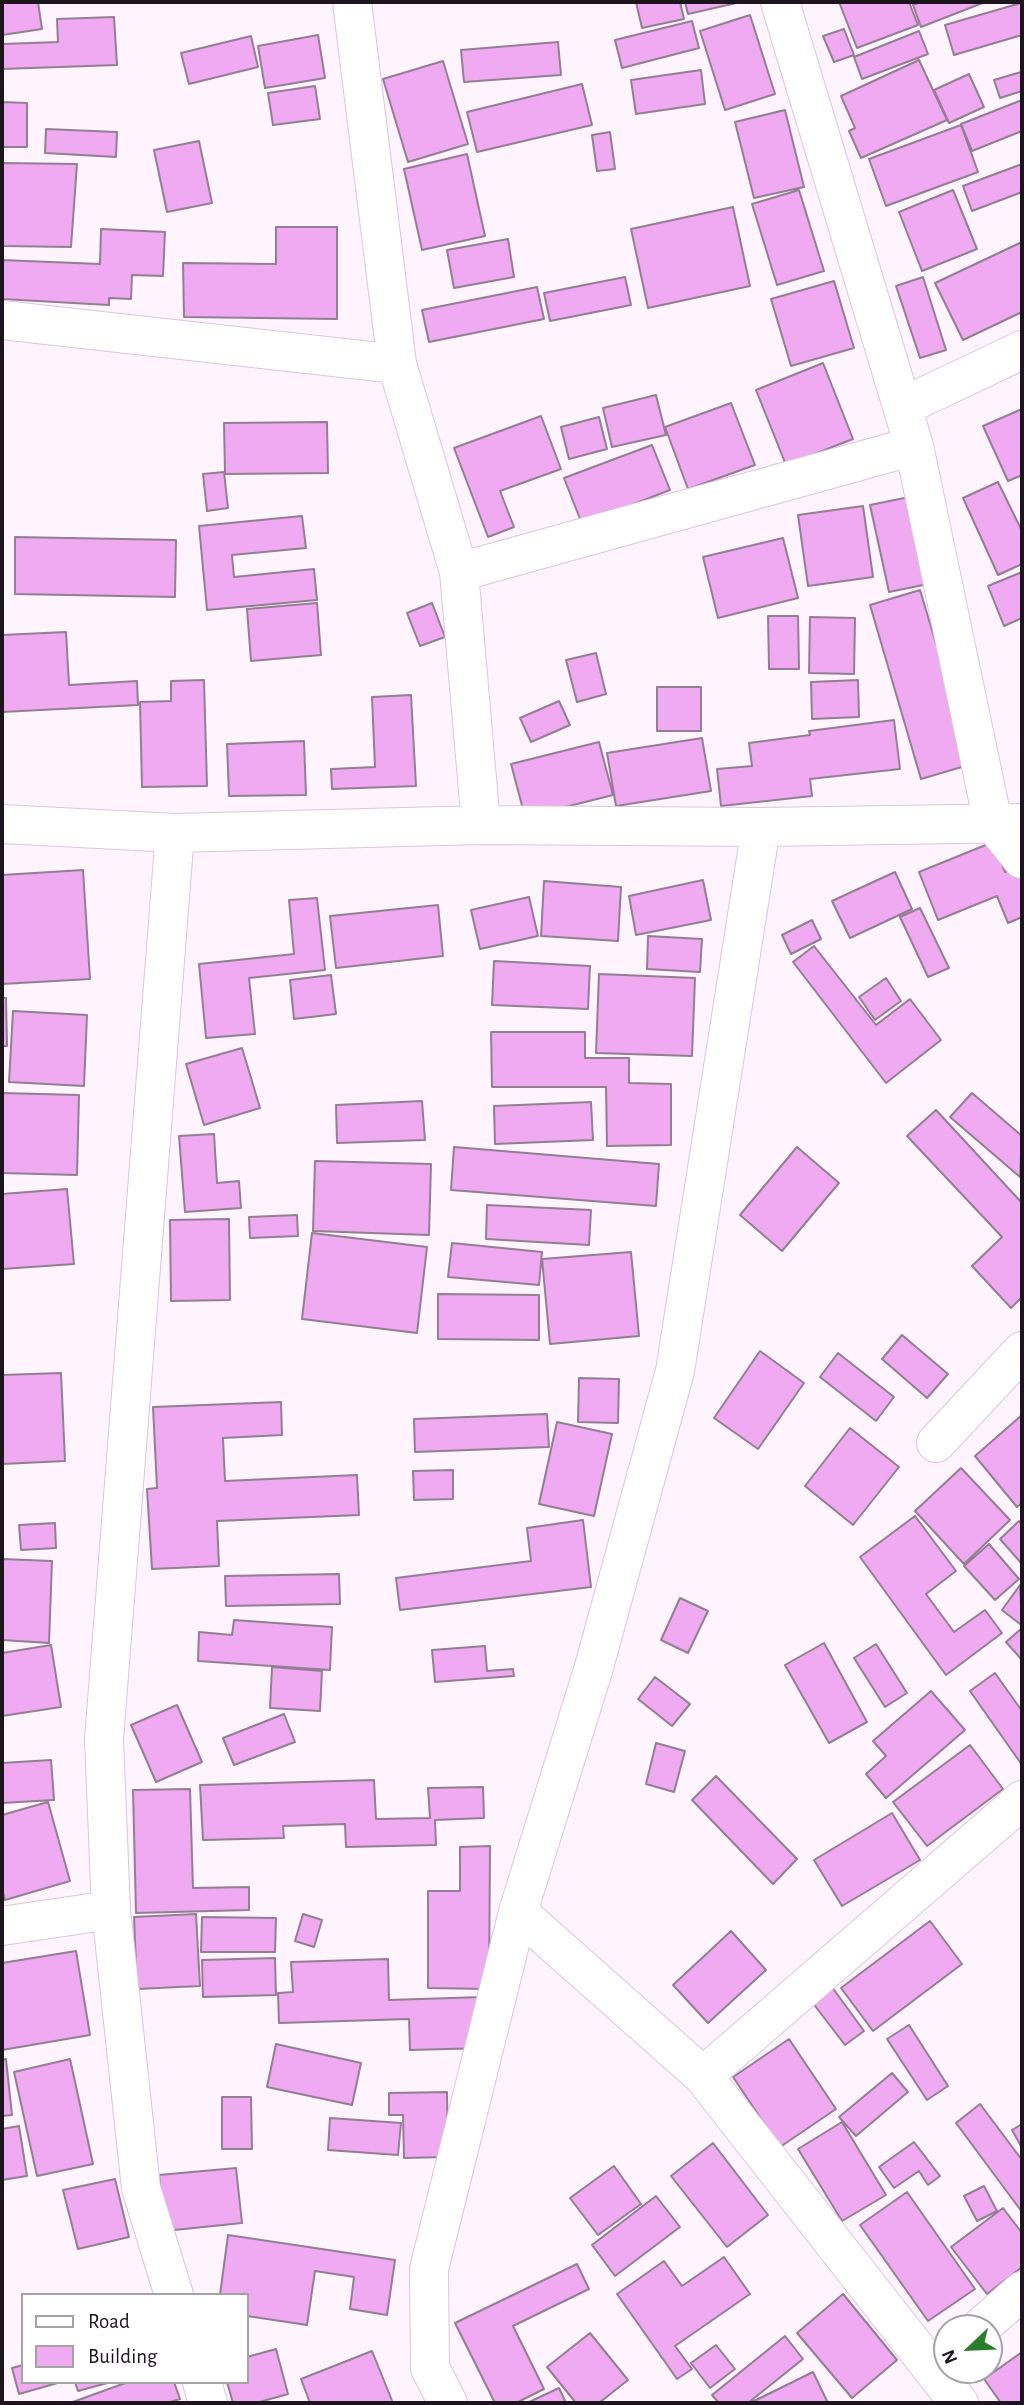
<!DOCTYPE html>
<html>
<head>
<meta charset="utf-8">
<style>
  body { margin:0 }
  #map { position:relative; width:1024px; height:2405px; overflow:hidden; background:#fef4fe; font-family:"Alegreya Sans",sans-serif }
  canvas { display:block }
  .frame { position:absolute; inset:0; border:4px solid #1d151d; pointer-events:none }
  .legend { position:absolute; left:21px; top:2293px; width:228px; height:91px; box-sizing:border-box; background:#fff; border:2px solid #a5a1a5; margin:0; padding:9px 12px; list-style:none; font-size:21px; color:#1d151d }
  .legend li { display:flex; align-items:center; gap:14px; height:35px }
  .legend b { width:35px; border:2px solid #a5a1a5 }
  .north { position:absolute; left:933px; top:2314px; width:70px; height:70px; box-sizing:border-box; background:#fff; border:2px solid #a5a1a5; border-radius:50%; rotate:247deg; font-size:19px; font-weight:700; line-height:28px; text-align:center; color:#1d151d }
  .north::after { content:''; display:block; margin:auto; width:24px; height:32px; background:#2a7e2b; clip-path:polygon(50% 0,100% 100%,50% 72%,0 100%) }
</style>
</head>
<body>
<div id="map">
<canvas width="1024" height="2405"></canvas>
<div class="frame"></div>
<ul class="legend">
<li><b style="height:9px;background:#fff"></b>Road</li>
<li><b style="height:19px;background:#efaaf1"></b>Building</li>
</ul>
<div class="north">N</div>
</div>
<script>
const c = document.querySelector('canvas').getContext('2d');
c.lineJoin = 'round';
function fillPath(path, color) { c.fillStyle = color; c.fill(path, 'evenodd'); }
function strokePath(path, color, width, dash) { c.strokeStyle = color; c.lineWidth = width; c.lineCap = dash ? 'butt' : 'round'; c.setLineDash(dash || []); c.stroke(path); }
const building = new Path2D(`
  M2,2H38L42,29L2,35Z
  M636,2H680L684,19L642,28Z
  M685,2H741L688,14Z
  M839,2H909L918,25L857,48Z
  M920,2H985L921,27L913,5Z
  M1021,3L1022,35L954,55L945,25Z
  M750,15L775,94L725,110L700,31Z
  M114,17L117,65L2,69V44L58,42L57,19Z
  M692,21L699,48L622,68L615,40Z
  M844,29L854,55L834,62L823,36Z
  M919,31L928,54L862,79L854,57Z
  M318,35L325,78L265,88L258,46Z
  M251,36L258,67L189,84L181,53Z
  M558,42L561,75L464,82L461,50Z
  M919,60L947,120L861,158L849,131L855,128L841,96Z
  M443,61L468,144L408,162L383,79Z
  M701,70L705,104L636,114L631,80Z
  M1021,72L1022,91L1000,98L994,80Z
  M969,74L984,107L949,123L934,90Z
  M582,84L592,125L477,152L467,112Z
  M315,86L320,119L273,125L268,93Z
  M1022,100V131L972,151L961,124Z
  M2,102L27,103V147H2Z
  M785,110L804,187L754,198L735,122Z
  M961,125L978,172L886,206L869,159Z
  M46,129L117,132L116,157L45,153Z
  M610,132L615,169L597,171L592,135Z
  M199,141L212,203L167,212L154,150Z
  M467,154L485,236L422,250L404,169Z
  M2,163L77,164L71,247L2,246Z
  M1022,164V192L972,211L963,186Z
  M799,190L824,271L777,285L752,204Z
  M953,190L977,249L922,271L899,212Z
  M733,207L750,286L648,308L631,229Z
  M276,227H337V319L184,317L183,263L276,264Z
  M101,229L165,232L163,276L132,275L131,299L109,298V305L2,299V260L100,264Z
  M508,239L514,277L454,288L447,250Z
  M1022,242V312L963,340L935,283Z
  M625,277L631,305L550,321L544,293Z
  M923,277L946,350L920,358L896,286Z
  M834,281L854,348L791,366L771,299Z
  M537,287L544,319L429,342L422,310Z
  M823,363L853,439L786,465L756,390Z
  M656,395L666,435L612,447L603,408Z
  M731,403L755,465L688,489L665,427Z
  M1022,409V475L1008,481L983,426Z
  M541,416L561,469L500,491L514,527L488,537L454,448Z
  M599,417L607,449L569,459L561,427Z
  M327,422L328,473L225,474L224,423Z
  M652,445L670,490L582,524L564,478Z
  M224,472L228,508L207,511L203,474Z
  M998,482L1022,531V564L998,575L963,498Z
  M919,495L938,582L889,592L870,505Z
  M863,506L873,577L808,586L798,515Z
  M302,516L306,548L232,555L234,577L314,569L317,600L207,610L199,526Z
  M15,537L176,540L175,597L15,594Z
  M783,538L798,598L718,618L703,557Z
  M1022,572V618L1004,626L988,586Z
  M920,590L972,764L921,779L870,605Z
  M317,603L321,655L251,661L247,609Z
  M432,603L445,637L420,646L407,613Z
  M768,616H798L799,669H769Z
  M810,617L855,618L854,674L809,673Z
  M66,632L69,685L137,681L138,705L2,712V635Z
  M596,653L606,694L577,702L566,660Z
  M204,680L207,786L142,787L140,702L171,701V681Z
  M858,680L859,717L812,719L811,682Z
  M657,687H701V731H657Z
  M411,695L416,786L332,789L331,769L375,767L372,697Z
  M559,701L570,725L531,742L520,718Z
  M894,720L900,769L810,779L812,796L721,806L717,769L752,766L749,743L810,735L809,731Z
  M702,738L711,791L616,806L607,753Z
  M304,741L306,795L229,796L227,744Z
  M599,742L613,795L525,817L511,764Z
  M993,842L1005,872L1022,865V917L1008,923L997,896L938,920L919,872Z
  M83,870L90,979L2,984V875Z
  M895,872L912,909L850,938L832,901Z
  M703,880L711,920L636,935L629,896Z
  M544,881L621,887L618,941L541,936Z
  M529,897L538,936L480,949L471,910Z
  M317,898L325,970L249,978L255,1034L206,1038L199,964L294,954L289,900Z
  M438,905L443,956L336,968L330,916Z
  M920,908L949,968L928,977L900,917Z
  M812,920L821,939L791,954L782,935Z
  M648,936L702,939L700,972L647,969Z
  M814,946L876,1025L910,999L941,1040L886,1083L793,962Z
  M494,961L590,966L588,1009L492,1005Z
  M599,974L695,978L692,1056L596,1053Z
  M331,975L336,1014L294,1019L290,980Z
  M886,978L901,1001L875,1020L859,997Z
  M2,998H6L7,1046H2Z
  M13,1011L87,1015L84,1086L9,1082Z
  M491,1032H585V1058H629V1083L671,1084V1145L607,1146L606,1087H492Z
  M242,1048L260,1108L204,1125L186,1064Z
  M2,1093L79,1095L77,1175L2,1173Z
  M972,1093L1022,1136L1020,1177L950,1117Z
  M422,1101L425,1140L337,1143L336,1105Z
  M591,1102L593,1140L495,1144L494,1106Z
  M936,1110L1022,1203V1297L1011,1308L972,1266L1002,1237L907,1136Z
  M214,1134L217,1183L239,1181L241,1208L185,1212L179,1136Z
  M454,1147L659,1164L656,1206L451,1190Z
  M797,1147L839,1183L782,1251L740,1215Z
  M315,1161L431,1164L429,1235L313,1231Z
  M67,1189L74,1264L2,1269V1194Z
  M487,1205L591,1210L589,1245L486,1239Z
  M297,1215L298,1236L250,1238L249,1217Z
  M229,1219L230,1300L171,1301L170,1220Z
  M312,1233L427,1247L417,1333L302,1319Z
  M452,1243L542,1252L539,1285L448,1277Z
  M631,1252L639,1336L550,1344L542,1259Z
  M438,1294L539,1295V1340L438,1339Z
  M902,1335L948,1374L927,1398L882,1359Z
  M760,1351L804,1383L758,1449L714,1418Z
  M838,1353L894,1397L876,1421L820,1377Z
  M61,1373L65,1461L2,1464V1375Z
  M579,1378L619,1379L618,1423L578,1422Z
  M281,1402L282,1435L223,1438L225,1481L357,1475L359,1515L217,1521L219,1566L152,1569L147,1489L157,1488L153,1407Z
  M547,1414L549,1447L415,1452L414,1419Z
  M1022,1415V1503L1017,1507L975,1456Z
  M557,1422L612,1434L594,1516L539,1504Z
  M850,1428L899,1467L853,1525L805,1486Z
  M961,1468L1010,1520L964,1564L915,1511Z
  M453,1470V1499L414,1500L413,1471Z
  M915,1516L956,1571L926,1594L954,1632L985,1610L1002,1633L946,1675L860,1557Z
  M583,1520L591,1587L400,1610L396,1578L531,1561L527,1528Z
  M1019,1521L1022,1525V1564L1000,1539Z
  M55,1523L56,1548L21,1550L19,1525Z
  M989,1544L1019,1579L995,1600L964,1566Z
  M2,1559L52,1561L49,1643L2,1640Z
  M339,1574L340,1604L226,1606L225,1576Z
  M1020,1585L1022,1621L1020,1624L1002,1610Z
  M680,1598L708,1611L688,1653L661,1640Z
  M234,1620L332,1627L330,1670L198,1661L199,1632L232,1635Z
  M1022,1628V1660L1006,1642Z
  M824,1643L867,1722L829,1743L785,1665Z
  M876,1644L907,1693L885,1707L854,1658Z
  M51,1645L61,1707L2,1716V1653Z
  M485,1646L487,1671L513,1669L514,1676L435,1682L432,1650Z
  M272,1667L322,1671L320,1711L270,1708Z
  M995,1673L1022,1711V1765L970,1691Z
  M655,1677L690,1704L672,1726L638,1699Z
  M931,1691L965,1730L886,1798L866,1774L886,1756L873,1741Z
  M177,1705L202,1762L156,1782L131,1725Z
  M284,1714L295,1742L234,1765L223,1738Z
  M656,1743L685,1751L674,1792L646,1784Z
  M970,1745L1003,1789L927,1846L893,1802Z
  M51,1760L54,1800L2,1803V1763Z
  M716,1776L797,1859L773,1884L692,1800Z
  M374,1780L376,1819L430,1818L428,1788L483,1787L484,1818L435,1820L436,1845L346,1847L345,1824L283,1826L284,1838L203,1840L200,1785Z
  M190,1789L193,1888L249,1887V1910L136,1913L133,1790Z
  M48,1802L70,1881L5,1900L2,1889V1815Z
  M892,1813L920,1860L842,1906L814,1860Z
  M490,1846L489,1989L428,1988V1891H460V1847Z
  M196,1914L200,1986L137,1989L134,1917Z
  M303,1914L322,1920L314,1947L295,1941Z
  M202,1917L276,1918L275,1952H201Z
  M930,1921L962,1964L873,2031L841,1988Z
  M731,1931L766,1970L708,2023L673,1985Z
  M76,1951L90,2035L2,2050V1963Z
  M275,1958L276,1995L203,1997L202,1960Z
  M388,1959L389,2000L483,1997L485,2048L410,2050L409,2019L279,2023L278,1993L293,1992L291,1962Z
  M832,1987L864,2031L845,2045L812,2002Z
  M909,2025L948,2086L927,2100L887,2039Z
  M789,2039L836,2109L780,2147L733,2077Z
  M276,2044L361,2063L352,2105L267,2087Z
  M6,2059L12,2115L2,2116V2060Z
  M70,2059L93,2164L37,2176L14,2072Z
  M892,2073L908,2092L856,2136L839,2117Z
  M447,2092L448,2157L404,2158L403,2115H389V2093Z
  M222,2097H251L252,2149H222Z
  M980,2104L1022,2160V2212L956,2123Z
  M330,2118L401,2123L398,2155L328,2150Z
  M842,2122L886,2195L842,2221L798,2149Z
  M1022,2124V2148L1012,2130Z
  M19,2126L27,2176L2,2180V2129Z
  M914,2142L940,2176L928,2185L919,2171L894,2188L879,2167Z
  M713,2143L768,2215L727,2247L671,2176Z
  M614,2166L641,2204L598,2235L570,2198Z
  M236,2168L242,2223L165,2231L159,2175Z
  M115,2179L129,2237L78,2249L63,2190Z
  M984,2186L997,2211L977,2221L964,2196Z
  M907,2192L975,2289L928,2321L860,2225Z
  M656,2196L680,2227L615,2276L592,2245Z
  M1003,2208L1022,2233V2267L987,2294L951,2247Z
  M228,2235L395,2260L387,2315L350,2309L354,2277L315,2271L307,2325L247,2316V2295H220Z
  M724,2257L750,2294L675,2346L692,2369L677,2379L617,2294L664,2261L682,2286Z
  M577,2264L589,2289L513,2326L544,2389L516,2403H495L455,2323Z
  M843,2294L897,2360L852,2398L797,2333Z
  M590,2333L628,2380L599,2403H576L547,2367Z
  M785,2336L803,2359L748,2403H719L712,2395Z
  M716,2345L735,2369L710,2388L691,2363Z
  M276,2349L288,2394L256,2403H233L227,2382H247V2357Z
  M372,2351L393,2403H310L301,2379Z
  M1022,2352V2403H1001L984,2379Z
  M23,2365V2382H61L19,2394L12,2368Z
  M813,2372L828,2403H750Z
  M75,2382H111L78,2391Z
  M128,2382H174L180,2399L167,2403H70Z
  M559,2388L566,2403H527Z`);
fillPath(building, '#efaaf1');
strokePath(building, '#937e93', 2);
const minor = new Path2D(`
  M352,2L397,364L459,572L481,825
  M780,2L914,446L993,823L1022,859
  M2,320L397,364
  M904,406L1022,350
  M459,572L914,446
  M2,824L175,833L481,825L761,827L1022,823
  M936,1443L1022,1351
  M518,1912L703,2076L959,2403
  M2,1926L111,1910
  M703,2076L1022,1800
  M174,2295L141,2188L111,1910L104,1739L175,833
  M980,2328L1022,2291
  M202,2382L208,2403
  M448,2403L430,2368L429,2269L518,1912L594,1667L675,1371L761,827`);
strokePath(minor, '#dcc5dc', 40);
strokePath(minor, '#fff', 38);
</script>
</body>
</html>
